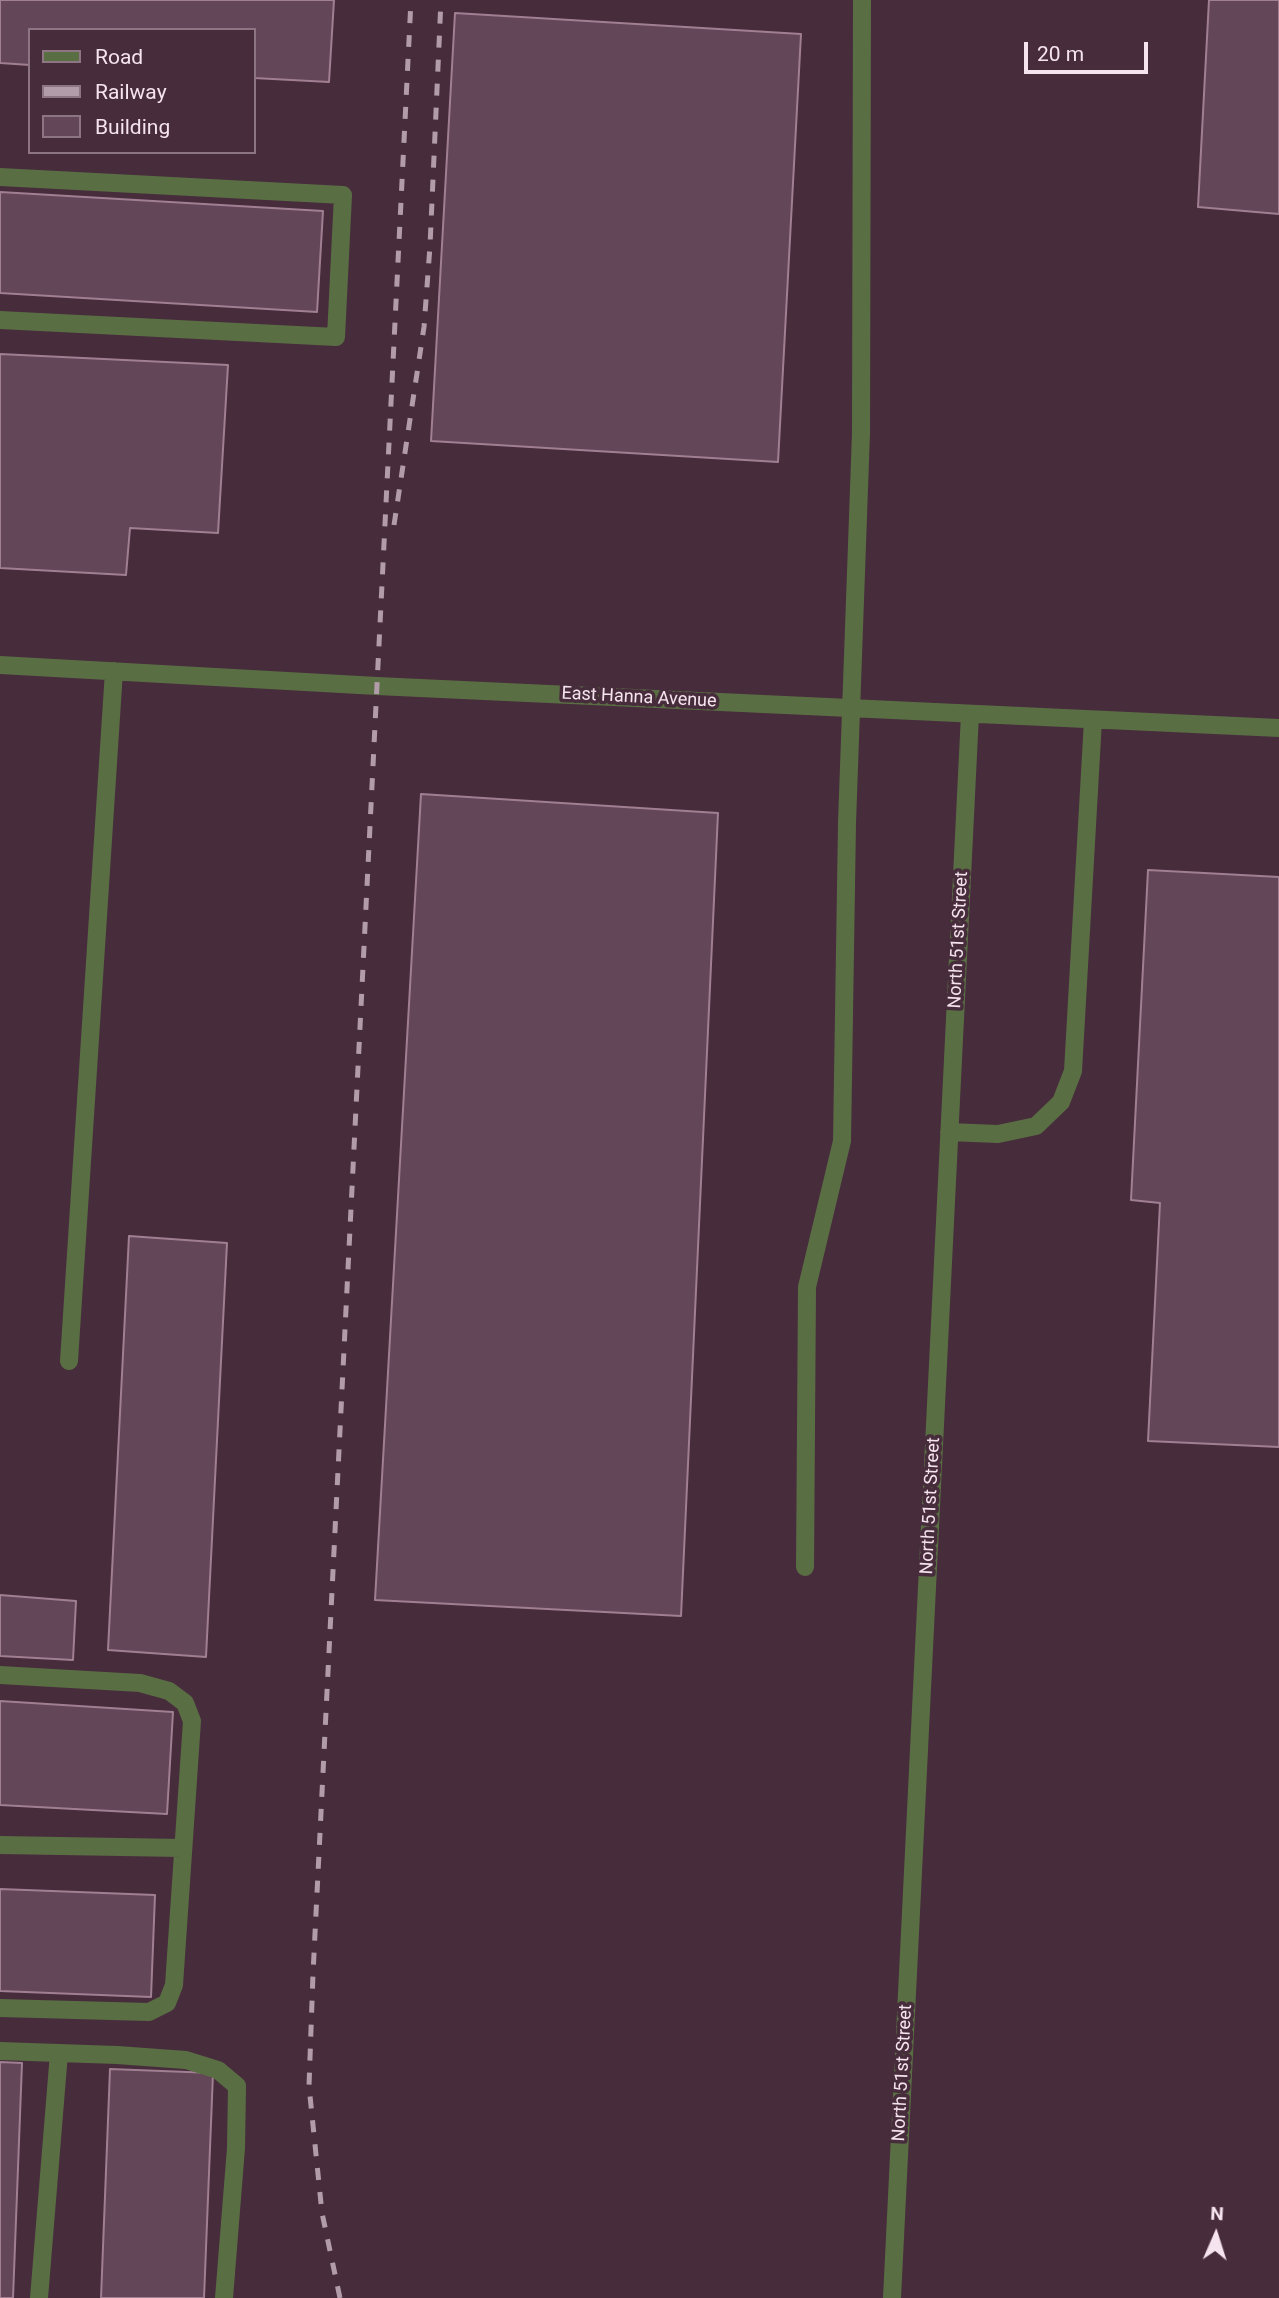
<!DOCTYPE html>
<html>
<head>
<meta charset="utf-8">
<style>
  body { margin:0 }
  #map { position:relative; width:1279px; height:2298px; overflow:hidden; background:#472c3c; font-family:Roboto,sans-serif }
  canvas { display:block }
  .legend { position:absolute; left:28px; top:28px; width:228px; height:126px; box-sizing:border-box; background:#472c3c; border:2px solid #8d7583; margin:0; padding:9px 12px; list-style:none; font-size:21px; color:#f5e3ed }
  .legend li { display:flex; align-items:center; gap:14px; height:35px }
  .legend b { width:35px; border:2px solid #8d7583 }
  .north { position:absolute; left:1181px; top:2200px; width:70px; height:70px; -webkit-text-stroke:5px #472c3c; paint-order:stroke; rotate:3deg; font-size:19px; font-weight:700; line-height:28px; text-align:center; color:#f5e3ed }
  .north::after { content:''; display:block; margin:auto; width:24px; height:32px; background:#f5e3ed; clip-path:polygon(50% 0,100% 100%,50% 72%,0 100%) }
  .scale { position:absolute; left:1024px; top:42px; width:124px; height:32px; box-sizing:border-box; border:4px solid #f5e3ed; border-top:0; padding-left:9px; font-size:21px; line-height:24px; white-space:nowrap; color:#f5e3ed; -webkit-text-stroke:5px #472c3c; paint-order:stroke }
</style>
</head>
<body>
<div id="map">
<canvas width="1279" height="2298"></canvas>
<ul class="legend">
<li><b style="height:9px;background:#5a6e44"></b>Road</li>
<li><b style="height:9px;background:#b29ca9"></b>Railway</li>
<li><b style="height:19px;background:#634657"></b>Building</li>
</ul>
<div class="north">N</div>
<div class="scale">20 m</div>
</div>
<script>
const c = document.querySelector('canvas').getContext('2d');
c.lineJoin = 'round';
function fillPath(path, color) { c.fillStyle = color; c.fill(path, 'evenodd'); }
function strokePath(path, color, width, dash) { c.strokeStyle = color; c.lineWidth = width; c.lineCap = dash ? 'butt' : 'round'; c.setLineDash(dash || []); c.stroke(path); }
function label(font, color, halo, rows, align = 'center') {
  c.font = font + ' Roboto,sans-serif'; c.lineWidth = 7; c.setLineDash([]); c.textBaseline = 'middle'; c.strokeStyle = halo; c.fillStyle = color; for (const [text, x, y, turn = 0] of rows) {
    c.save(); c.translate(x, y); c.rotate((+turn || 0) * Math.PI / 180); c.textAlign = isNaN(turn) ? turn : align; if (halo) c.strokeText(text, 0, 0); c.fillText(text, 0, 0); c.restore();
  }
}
const building = new Path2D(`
  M0,0H334L329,82L254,78V30H30V65L0,63Z
  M1209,0H1279V214L1198,207Z
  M455,13L801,34L778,462L431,441Z
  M0,192L323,211L317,312L0,293Z
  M0,354L228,365L218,533L130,528L126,575L0,568Z
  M421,794L718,813L681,1616L375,1600Z
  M1148,870L1279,877V1447L1148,1441L1160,1203L1131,1200Z
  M129,1236L227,1243L206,1657L108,1650Z
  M0,1595L76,1601L73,1660L0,1656Z
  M0,1701L173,1712L167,1814L0,1805Z
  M0,1889L155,1895L151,1997L0,1991Z
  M0,2062L22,2063L13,2298H0Z
  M110,2069L213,2073L204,2298H101Z`);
fillPath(building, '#634657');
strokePath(building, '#a07f92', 2);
strokePath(new Path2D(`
  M0,177L343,195L336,337L0,320
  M0,665L377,686L1279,728
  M949,1132L998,1134L1036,1126L1061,1102L1073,1071L1093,720
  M69,1361L114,671
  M805,1567L807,1287L842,1141L847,823L861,433L862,0
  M0,1675L140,1683L169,1691L185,1703L192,1721L174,1985L167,2003L149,2012L0,2008
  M0,1845L182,1848
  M0,2051L117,2055L186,2060L218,2070L237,2086L236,2148L224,2298
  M39,2298L59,2053
  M892,2298L970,714`), '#5a6e44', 18);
strokePath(new Path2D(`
  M394,525L424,327L430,246L441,0
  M340,2298L322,2213L309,2086L313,1974L411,0`), '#b29ca9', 5, [12, 12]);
label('18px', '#f5e3ed', '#472c3c', [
  ["East Hanna Avenue",639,698,3],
  ["North 51st Street",959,940,-87],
  ["North 51st Street",931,1506,-87],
  ["North 51st Street",903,2073,-87]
]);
</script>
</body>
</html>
